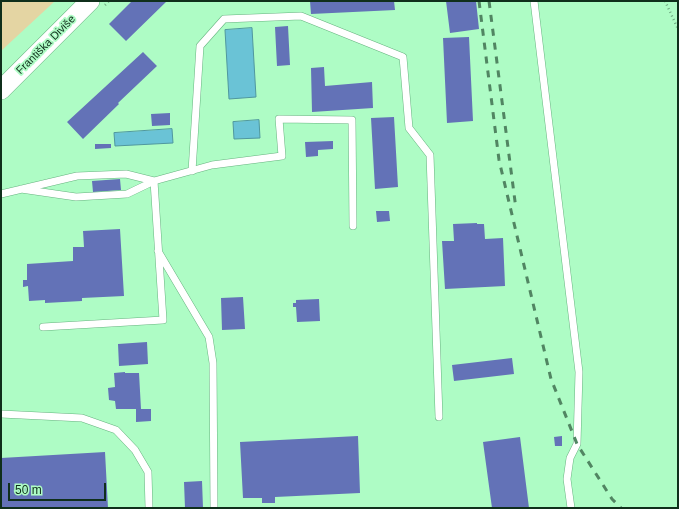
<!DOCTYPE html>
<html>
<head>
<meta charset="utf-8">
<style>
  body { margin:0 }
  #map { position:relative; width:679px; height:509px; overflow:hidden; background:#aefcc5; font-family:Helvetica,sans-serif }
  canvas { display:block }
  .frame { position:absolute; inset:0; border:2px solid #0f2f1b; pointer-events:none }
  .scale { position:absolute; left:8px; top:483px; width:98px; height:18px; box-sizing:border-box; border:2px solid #0f2f1b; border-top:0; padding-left:5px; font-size:12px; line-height:14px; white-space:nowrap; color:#0f2f1b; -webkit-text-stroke:3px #aefcc5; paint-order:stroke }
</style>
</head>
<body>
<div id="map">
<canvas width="679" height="509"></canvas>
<div class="frame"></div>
<div class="scale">50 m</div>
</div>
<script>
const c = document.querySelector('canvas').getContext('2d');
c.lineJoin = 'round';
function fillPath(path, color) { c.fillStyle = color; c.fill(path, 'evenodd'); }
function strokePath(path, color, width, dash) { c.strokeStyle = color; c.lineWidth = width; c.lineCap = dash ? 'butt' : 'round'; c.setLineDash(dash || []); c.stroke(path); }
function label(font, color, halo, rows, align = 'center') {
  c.font = font + ' Helvetica,sans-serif'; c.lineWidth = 3.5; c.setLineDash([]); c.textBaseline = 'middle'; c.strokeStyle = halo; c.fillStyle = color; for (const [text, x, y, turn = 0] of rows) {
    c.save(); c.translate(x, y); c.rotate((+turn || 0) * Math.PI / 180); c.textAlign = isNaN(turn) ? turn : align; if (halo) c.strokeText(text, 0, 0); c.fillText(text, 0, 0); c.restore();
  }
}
fillPath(new Path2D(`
  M1,1H55L1,51Z`), '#e4d5a3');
const water = new Path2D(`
  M252,28L256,97L229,99L225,30Z
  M259,120L260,138L234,139L233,122Z
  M172,129L173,143L115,146L114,133Z`);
fillPath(water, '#6ac3d6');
strokePath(water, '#4f979e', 1);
fillPath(new Path2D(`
  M132,1H167L126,41L109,24Z
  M310,1H394L395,10L311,14Z
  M446,1H476L479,29L450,33Z
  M288,26L290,65L277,66L275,27Z
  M469,37L473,121L447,123L443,38Z
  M143,52L157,66L118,103L119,104L83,139L67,122Z
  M324,67L325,86L372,82L373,108L312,112L311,68Z
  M170,113V125L152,126L151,114Z
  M394,117L398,187L375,189L371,118Z
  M333,141V149L318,150V156L306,157L305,142Z
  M95,144H111V148L95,149Z
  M120,179L121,190L93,192L92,181Z
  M376,211H389L390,221L377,222Z
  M477,223V224H484L485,239L503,238L505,286L445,289L442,241H454L453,224Z
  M120,229L124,296L82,298V301L45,303V300L29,301L28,286L23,287V280H27V264L73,261V247H84L83,231Z
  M243,297L245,329L222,330L221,298Z
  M319,299L320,321L297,322L296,307H293V303H296V300Z
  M147,342L148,364L119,366L118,344Z
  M512,358L514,374L454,381L452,365Z
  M125,372V373H139L141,409H151V421L136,422V409H116L115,401L109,400L108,388L115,387L114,373Z
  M358,436L360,493L275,497V503H262V498H243L240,442Z
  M562,436V446H555L554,437Z
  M520,437L529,508H492L483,442Z
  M105,452L108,508H1V458Z
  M202,481L203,508H185L184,482Z`), '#6372b7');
const service = new Path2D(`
  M534,1L579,372L577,444L570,458L567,479L571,508
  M192,171L200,46L224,19L301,16L403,57L409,128L430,155L439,417
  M21,189L76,197L127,194L154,181L212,165L282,156L279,119L352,120L353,226
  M1,194L77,176L126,174L154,181
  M158,251L209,337L213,363L214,508
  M43,327L163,320L154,181
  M1,414L82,418L116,430L135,450L148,472L149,508`);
const secondary = new Path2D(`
  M1,90L90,1`);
strokePath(service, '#66b37f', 8);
strokePath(secondary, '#66b37f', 20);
strokePath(new Path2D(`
  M665,1L678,29
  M105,5L109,1`), '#6ea980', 2.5, [1, 3]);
strokePath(service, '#fff', 7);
strokePath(secondary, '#fff', 19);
strokePath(new Path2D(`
  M479,1L499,160L551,379L577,444L612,499L621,508
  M489,1L516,209`), '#518562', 3, [7, 7]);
label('11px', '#0f2f1b', '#aefcc5', [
  ["Františka Diviše",46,45,-45]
]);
</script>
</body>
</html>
